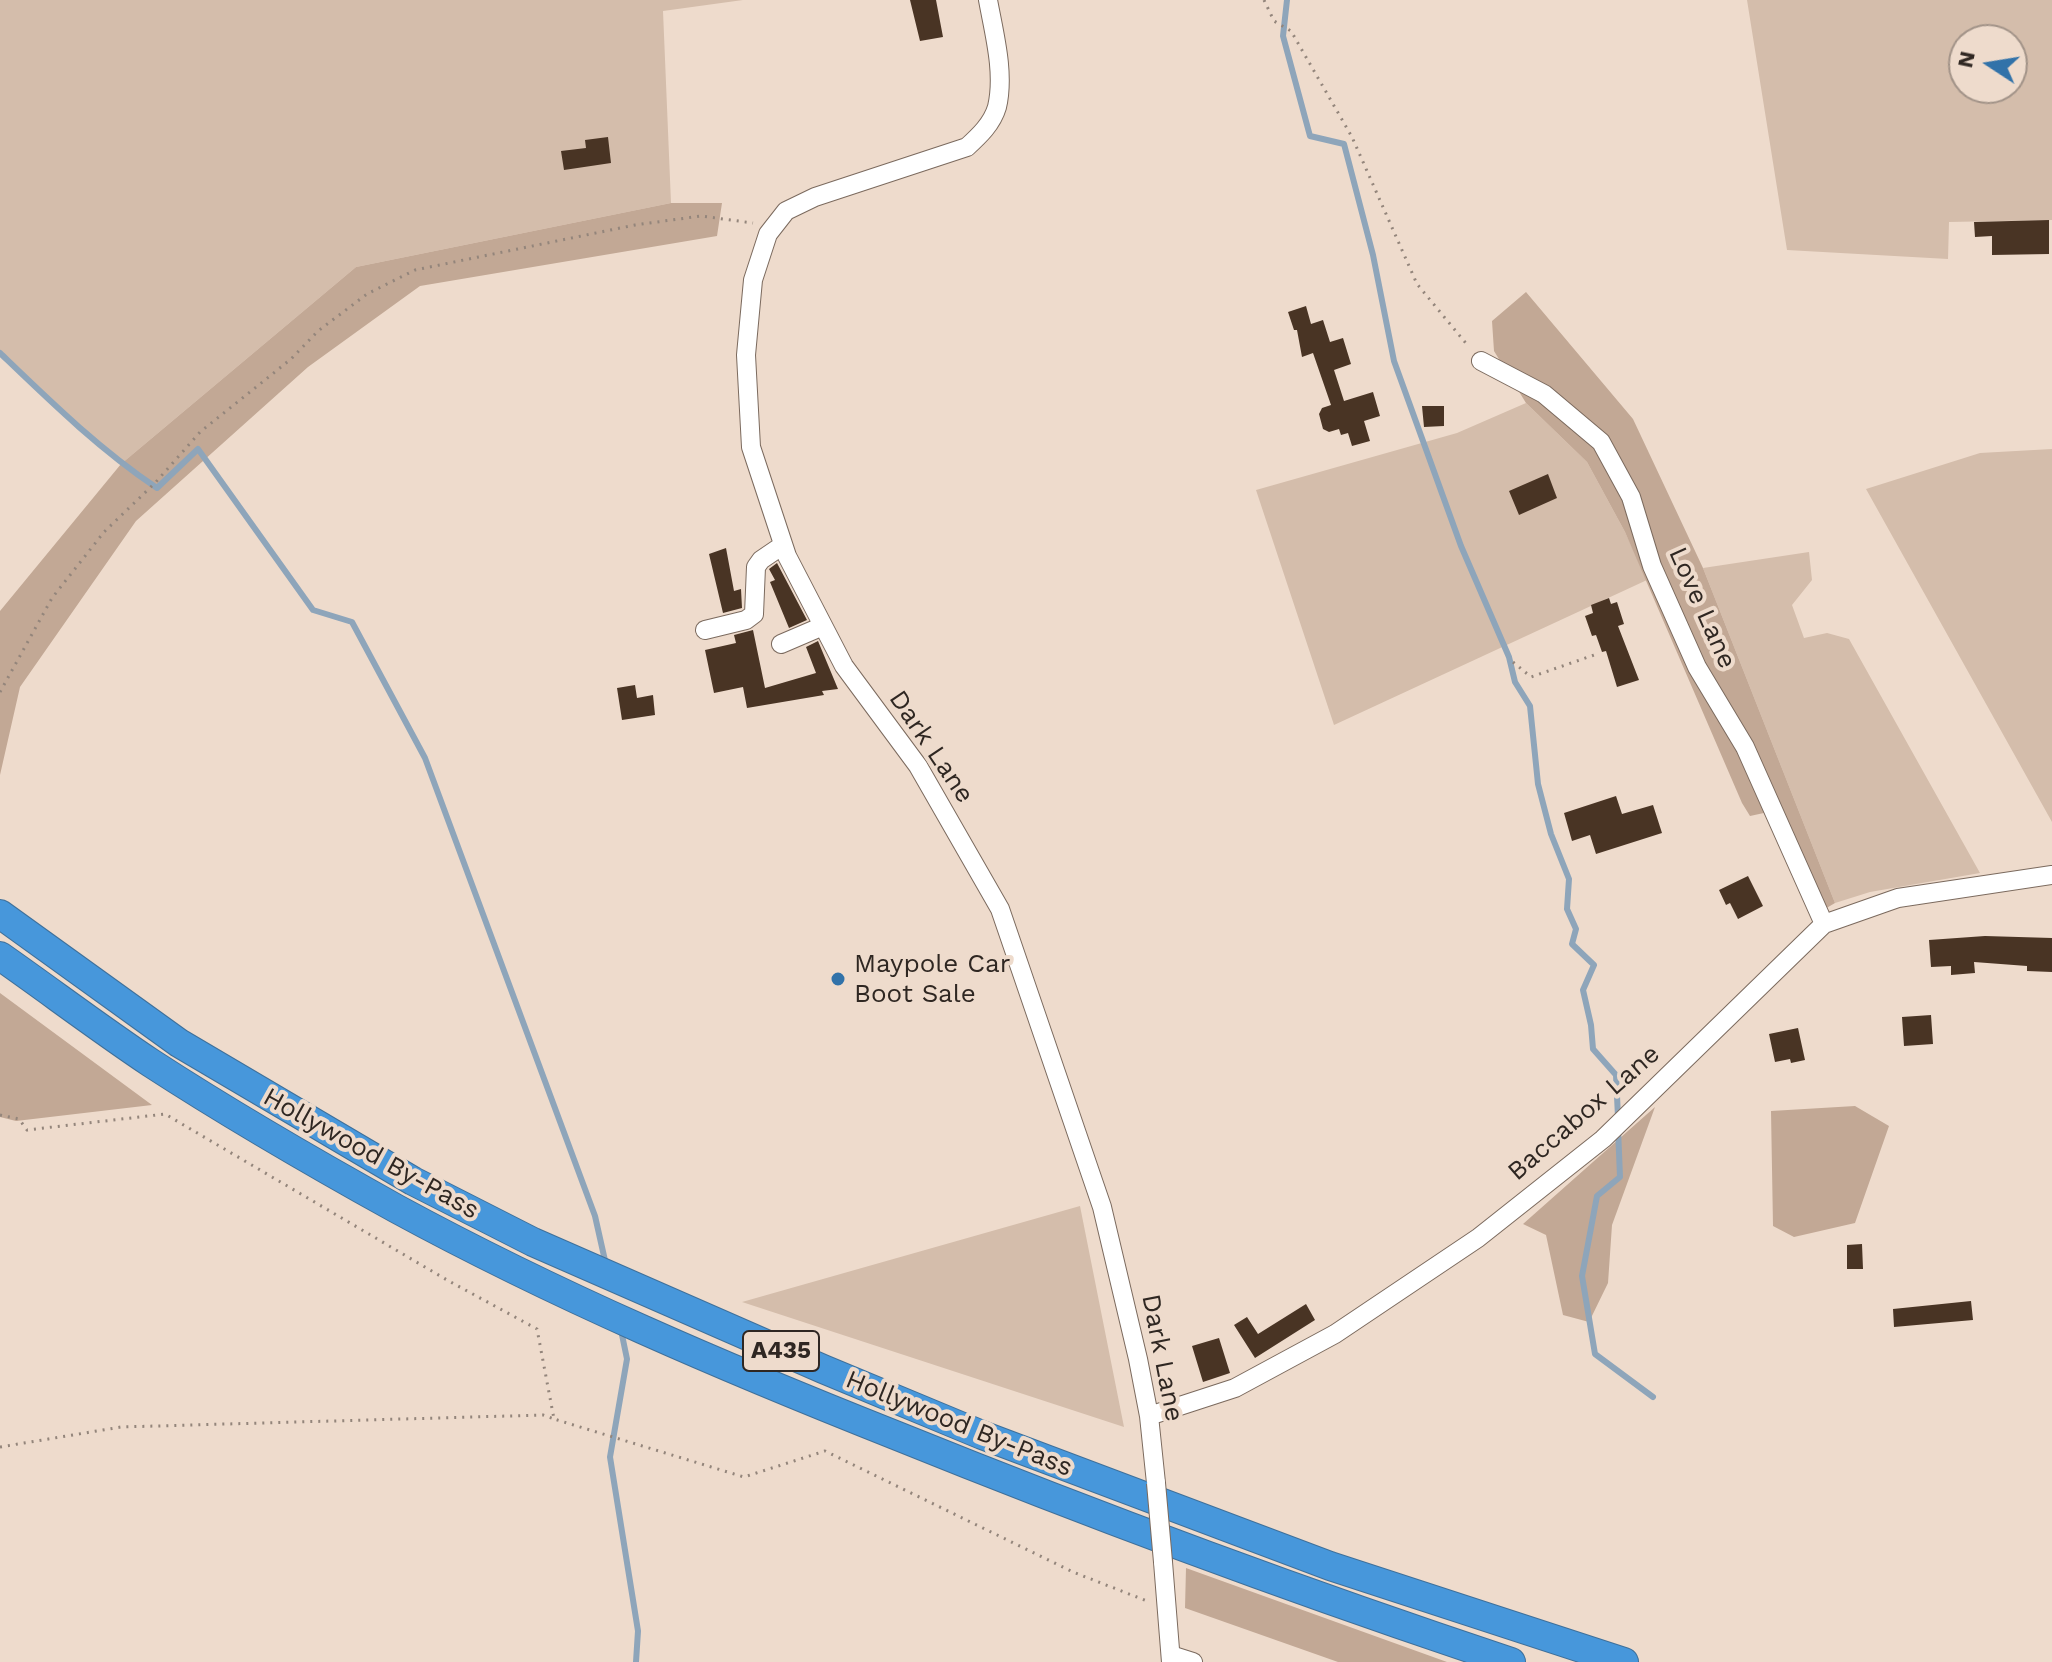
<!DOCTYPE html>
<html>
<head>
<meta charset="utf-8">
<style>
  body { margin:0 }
  #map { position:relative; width:2052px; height:1662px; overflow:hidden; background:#eedbcc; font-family:"Work Sans",sans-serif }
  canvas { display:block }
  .north { position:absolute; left:1948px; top:24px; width:80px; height:80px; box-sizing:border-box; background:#eedbcc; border:2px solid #a29388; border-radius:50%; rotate:282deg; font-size:22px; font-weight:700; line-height:32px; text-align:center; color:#2f2722 }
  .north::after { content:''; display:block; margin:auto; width:28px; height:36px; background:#3172a9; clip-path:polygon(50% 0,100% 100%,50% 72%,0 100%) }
</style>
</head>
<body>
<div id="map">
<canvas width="2052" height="1662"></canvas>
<div class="north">N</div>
</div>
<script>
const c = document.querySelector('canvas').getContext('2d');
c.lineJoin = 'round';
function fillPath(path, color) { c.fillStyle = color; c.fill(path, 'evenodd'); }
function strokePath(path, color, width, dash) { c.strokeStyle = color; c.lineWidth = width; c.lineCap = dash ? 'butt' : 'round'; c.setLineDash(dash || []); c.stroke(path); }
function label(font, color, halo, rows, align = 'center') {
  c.font = font + ' "Work Sans",sans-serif'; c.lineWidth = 8; c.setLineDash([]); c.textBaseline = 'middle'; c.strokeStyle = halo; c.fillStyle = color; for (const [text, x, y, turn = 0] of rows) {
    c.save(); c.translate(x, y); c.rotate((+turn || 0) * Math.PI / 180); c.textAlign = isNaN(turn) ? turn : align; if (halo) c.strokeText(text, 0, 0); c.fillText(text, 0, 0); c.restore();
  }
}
fillPath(new Path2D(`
  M0,0H743L663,11L671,203L356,267L121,464L50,402L0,353Z
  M1747,0H2052V220L1949,222L1948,259L1787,250ZM1964,40H2012V88H1964Z
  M1526,403L1587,462L1625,532L1647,580L1334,725L1256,490L1457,433Z
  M2052,449V822L1866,489L1980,453Z
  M1809,552L1812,580L1792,605L1804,638L1827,633L1849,639L1980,873L1870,892L1835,903L1703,568Z
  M1080,1206L1124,1427L742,1302Z`), '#d4bdab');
fillPath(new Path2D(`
  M671,203H722L717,236L420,286L308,367L136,521L20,687L0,775V611L121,464L356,267Z
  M1526,292L1633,419L1703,568L1835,903L1818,913L1773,811L1750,816L1742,803L1625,532L1587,462L1526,403L1494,351L1492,321Z
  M0,993L152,1105L16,1121L0,1117Z
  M1855,1106L1889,1126L1855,1223L1794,1237L1773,1226L1771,1111Z
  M1655,1107L1612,1225L1608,1283L1589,1322L1563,1315L1546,1235L1523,1224Z
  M1186,1568L1447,1662H1338L1185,1608Z`), '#c2a895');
strokePath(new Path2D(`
  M1287,0L1283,36L1310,136L1344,144L1373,255L1394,361L1461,546L1509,657L1515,682L1530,706L1538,784L1551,834L1569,879L1567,909L1576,929L1572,944L1594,965L1583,990L1591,1025L1593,1049L1616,1075L1618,1117
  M0,353C50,401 99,449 157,488L198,449L313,610L352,622L425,758L595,1216L606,1265
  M1618,1128L1620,1177L1597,1196L1582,1276L1595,1354L1653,1397
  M621,1330L627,1359L610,1457L638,1631L636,1662`), '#8ea5ba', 6);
fillPath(new Path2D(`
  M910,0H936L943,37L920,41Z
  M608,137L611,163L564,170L561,151L586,148L585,140Z
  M2049,220V254L1992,255V236L1975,237L1974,222Z
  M1306,306L1311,324L1323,320L1330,342L1343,338L1351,364L1334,370L1344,401L1373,392L1380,416L1364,421L1370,441L1352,446L1348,433L1341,435L1339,429L1329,432L1323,429L1319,414L1322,408L1331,405L1313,353L1302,357L1297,330H1294L1288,312Z
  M1422,406H1444V426L1424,427Z
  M1548,474L1557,498L1519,515L1509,491Z
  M726,548L734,591L741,589L742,608L723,613L709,554Z
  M777,563L807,620L789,628L770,582L775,580L769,569Z
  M1609,598L1611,604L1617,602L1624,624L1618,626L1639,680L1617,687L1606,651L1602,652L1596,635L1592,636L1585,616L1593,613L1591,605Z
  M753,630L765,688L816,673L806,647L818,641L838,689L822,691L824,695L747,708L743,687L714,693L705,650L736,643L734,635Z
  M635,685L637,698L653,695L655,715L622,720L617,688Z
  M1616,796L1622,814L1653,805L1662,833L1596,854L1590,835L1572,841L1564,813Z
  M1748,876L1763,906L1738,919L1730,903L1726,905L1719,890Z
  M1985,936L2052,938V972L2027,971V966L1974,962L1975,973L1951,975V966L1931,967L1929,940Z
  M1931,1015L1933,1044L1904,1046L1902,1017Z
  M1798,1028L1805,1060L1791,1063L1790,1059L1775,1062L1769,1034Z
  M1862,1244L1863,1269H1847V1245Z
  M1971,1301L1973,1320L1894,1327L1893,1309Z
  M1306,1304L1315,1320L1255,1358L1234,1325L1247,1317L1258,1334Z
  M1219,1338L1230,1373L1203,1382L1192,1346Z`), '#493424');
const minor = new Path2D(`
  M988,0C994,33 1005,73 997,107C992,124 979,136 967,147L815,197L786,211L768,234L753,280L746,355L751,447L787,556L844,666L918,766L1000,909L1102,1207L1138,1359L1149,1416L1156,1483
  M1481,361L1544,394L1601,442L1631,497L1652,566L1697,667L1745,747L1824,924
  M705,630L746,620L754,614L756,567L761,560L783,545
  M781,644L823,626
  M1149,1416L1235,1388L1335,1334L1478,1238L1603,1139L1824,924L1898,898L2052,875
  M1163,1562L1171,1662
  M1171,1655L1193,1662`);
const highway = new Path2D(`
  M0,914L179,1043L413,1181L533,1242L823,1369L982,1435L1330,1566L1624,1662
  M0,956C50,991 100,1029 151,1063C231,1115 314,1163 397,1209C557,1296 726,1368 895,1435C1098,1517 1303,1593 1511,1662`);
strokePath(minor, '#7b6a5e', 20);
strokePath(highway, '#3f709a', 30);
strokePath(new Path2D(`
  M1264,0L1274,21L1291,31L1352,137L1417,284L1469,347
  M1513,662L1531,677L1594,655
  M0,692L52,598L104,532L155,483L200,432L291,359L318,331L367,294L415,270L635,225L701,216L753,223
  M0,1115L19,1119L27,1130L165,1114L447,1280L537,1329L554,1419L744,1477L825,1451L1073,1572L1147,1601
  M0,1447L121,1427L543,1415L554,1419`), '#93857b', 3, [2, 6]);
strokePath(minor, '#fff', 18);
strokePath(highway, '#4797db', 28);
const minorBridge = new Path2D(`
  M1156,1483L1163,1562`);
strokePath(minorBridge, '#7b6a5e', 20, []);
strokePath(minorBridge, '#fff', 18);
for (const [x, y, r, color] of [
  [838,979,8,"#3172a9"]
]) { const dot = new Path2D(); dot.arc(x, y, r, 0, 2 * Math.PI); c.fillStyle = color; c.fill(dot); strokePath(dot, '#eedbcc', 3); }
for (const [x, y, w] of [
  [781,1351,76]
]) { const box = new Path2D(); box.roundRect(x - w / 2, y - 20, w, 40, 6); c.fillStyle = '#eedbcc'; c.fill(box); strokePath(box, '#2f2722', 2); }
label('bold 24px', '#2f2722', null, [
  ["A435",781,1351]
]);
label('26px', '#2f2722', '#eedbcc', [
  ["Love Lane",1702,608,66],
  ["Dark Lane",931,747,56],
  ["Baccabox Lane",1584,1113,-41],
  ["Hollywood By-Pass",371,1154,29],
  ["Dark Lane",1162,1358,79],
  ["Hollywood By-Pass",959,1424,22]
]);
label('26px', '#2f2722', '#eedbcc', [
  ["Maypole Car",854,964],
  ["Boot Sale",854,994]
], 'left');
</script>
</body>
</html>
